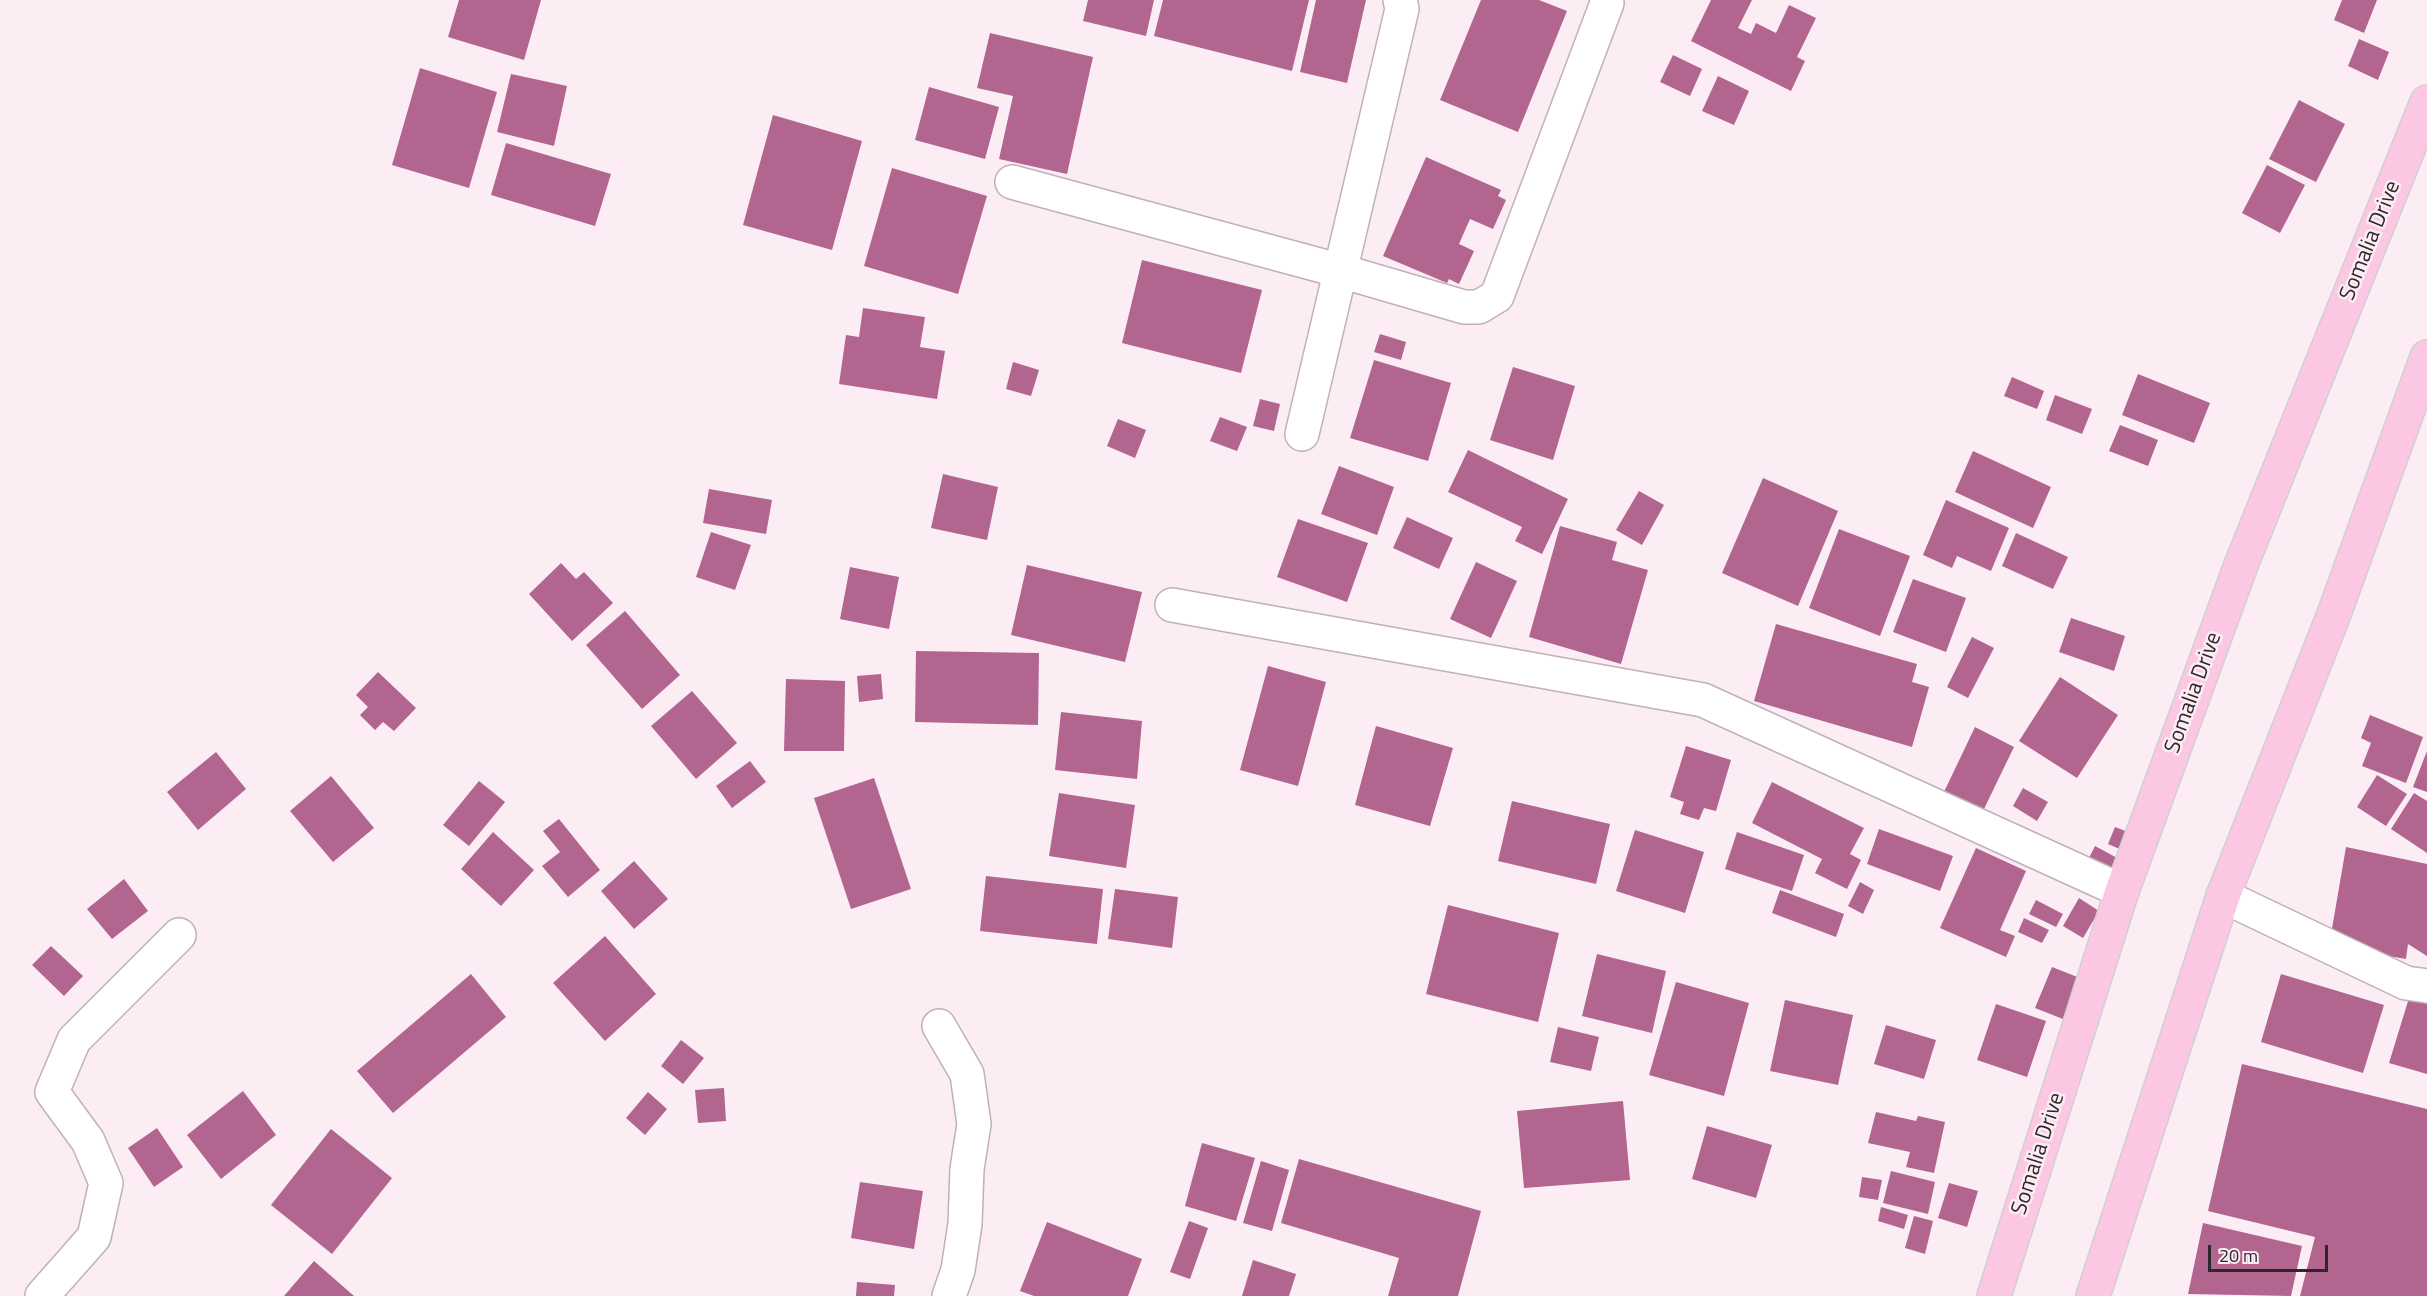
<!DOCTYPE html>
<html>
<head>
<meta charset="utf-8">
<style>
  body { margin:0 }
  #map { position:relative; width:2427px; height:1296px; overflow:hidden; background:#fcedf4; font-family:"Titillium Web",sans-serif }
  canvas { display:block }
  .scale { position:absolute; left:2208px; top:1245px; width:120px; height:27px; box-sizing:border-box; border:3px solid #2d272a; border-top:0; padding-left:8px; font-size:18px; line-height:21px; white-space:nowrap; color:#2d272a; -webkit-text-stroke:4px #fcedf4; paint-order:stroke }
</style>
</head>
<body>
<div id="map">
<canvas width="2427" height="1296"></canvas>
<div class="scale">20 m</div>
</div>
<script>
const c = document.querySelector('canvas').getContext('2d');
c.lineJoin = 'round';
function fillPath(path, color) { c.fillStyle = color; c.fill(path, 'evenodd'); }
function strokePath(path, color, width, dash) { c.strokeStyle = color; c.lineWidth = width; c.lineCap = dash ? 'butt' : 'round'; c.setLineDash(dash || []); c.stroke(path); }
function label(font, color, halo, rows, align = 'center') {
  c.font = font + ' "Titillium Web",sans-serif'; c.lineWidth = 5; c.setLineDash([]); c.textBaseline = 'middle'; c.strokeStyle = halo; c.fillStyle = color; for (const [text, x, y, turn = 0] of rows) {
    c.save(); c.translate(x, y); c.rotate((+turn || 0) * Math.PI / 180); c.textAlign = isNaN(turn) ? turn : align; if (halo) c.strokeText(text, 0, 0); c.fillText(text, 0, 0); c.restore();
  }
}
fillPath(new Path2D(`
  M459,0H541L524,60L448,37Z
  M1088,0H1154L1146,36L1083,21Z
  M1163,0H1309L1292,71L1154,36Z
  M1316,0H1366L1347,83L1300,72Z
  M1481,0H1539L1567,11L1518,132L1440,100Z
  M1711,0H1752L1738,28L1751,34L1756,23L1776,33L1789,5L1816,18L1797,57L1805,61L1791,91L1691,41Z
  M2342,0H2377L2364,33L2334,20Z
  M990,33L1093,57L1067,174L999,159L1013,96L977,88Z
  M2359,39L2389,52L2378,80L2348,66Z
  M1673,55L1702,69L1690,96L1660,82Z
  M420,68L497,92L469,188L392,165Z
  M511,74L567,86L554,146L497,132Z
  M1718,76L1749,91L1734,125L1702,111Z
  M929,87L999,107L985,159L915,140Z
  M2299,100L2345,124L2316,182L2269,159Z
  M773,115L862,141L832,250L743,225Z
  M506,143L611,174L595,226L491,195Z
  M1426,157L1501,190L1498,196L1506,200L1493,229L1470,219L1459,244L1474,251L1459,284L1449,279L1447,283L1383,256Z
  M2267,165L2305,185L2280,233L2242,213Z
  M892,168L987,196L958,294L864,266Z
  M1142,260L1262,290L1241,373L1122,343Z
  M863,308L925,317L920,347L945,351L937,399L839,384L846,335L859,337Z
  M1380,334L1406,342L1401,360L1374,352Z
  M1374,360L1451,383L1428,461L1350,438Z
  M1013,362L1039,370L1031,396L1006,389Z
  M1513,367L1575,386L1553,460L1490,440Z
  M2138,374L2210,403L2194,443L2122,415Z
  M2012,377L2044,391L2037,409L2004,396Z
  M2055,395L2092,409L2082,434L2046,420Z
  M1260,399L1280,404L1274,431L1253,426Z
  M1220,417L1247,427L1237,451L1210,441Z
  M1118,419L1146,430L1135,458L1107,446Z
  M2120,425L2158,440L2148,466L2109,451Z
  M1468,450L1568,499L1542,554L1515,541L1522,527L1448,492Z
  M1973,451L2051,487L2033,528L1955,492Z
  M1339,466L1394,487L1377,535L1321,514Z
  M943,474L998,487L987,540L931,528Z
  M1763,478L1838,511L1798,606L1722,573Z
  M709,489L772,500L766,534L703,523Z
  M1639,491L1664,505L1642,545L1616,530Z
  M1946,500L2009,528L1991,571L1957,556L1952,568L1923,555Z
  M1407,517L1453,538L1439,569L1393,548Z
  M1298,519L1368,543L1347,602L1277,577Z
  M1560,526L1617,542L1612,560L1648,570L1621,664L1529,637Z
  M1839,529L1910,556L1880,636L1809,608Z
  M711,532L751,545L735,590L696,577Z
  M2016,533L2068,557L2053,589L2002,566Z
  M1476,562L1517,581L1491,638L1450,619Z
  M561,563L576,579L584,572L613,603L572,641L529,594Z
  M1027,565L1142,592L1125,662L1011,635Z
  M850,567L899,577L889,629L840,619Z
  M1913,579L1966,598L1946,652L1893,632Z
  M625,611L680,675L642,709L586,645Z
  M2071,618L2125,636L2114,671L2059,652Z
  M1776,624L1917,664L1912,682L1929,687L1912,747L1754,701Z
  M1972,637L1994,648L1968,698L1947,687Z
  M916,651L1039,653L1038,725L915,722Z
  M1268,666L1326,682L1298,786L1240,770Z
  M378,672L416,708L394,731L383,722L375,730L360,715L368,707L356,695Z
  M881,674L883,699L859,702L857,676Z
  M2060,677L2118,715L2077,778L2019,741Z
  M786,679L845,681L844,751H784Z
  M692,691L737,743L696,779L651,726Z
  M1061,712L1142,721L1137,779L1055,770Z
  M2370,715L2423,737L2406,783L2362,766L2371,743L2361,738Z
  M1376,726L1453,748L1430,826L1355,805Z
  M1975,727L2014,747L1982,813L1943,794Z
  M1686,746L1731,760L1716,811L1704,808L1699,820L1680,814L1684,802L1670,797Z
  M2427,751V792L2413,787Z
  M216,752L246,789L198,830L167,792Z
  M750,761L766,782L732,808L716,786Z
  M2377,775L2407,794L2386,826L2357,807Z
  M331,776L374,828L333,862L290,811Z
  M874,778L911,889L851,909L814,798Z
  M479,781L505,802L469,846L443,825Z
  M1772,782L1864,828L1850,854L1861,860L1847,889L1815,873L1822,859L1752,823Z
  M2023,788L2048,802L2037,821L2013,806Z
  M1059,793L1135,805L1126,868L1049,856Z
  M2414,793L2427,801V853L2391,829Z
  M1512,801L1610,824L1596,884L1498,861Z
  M559,819L600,870L568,897L542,866L560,852L543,831Z
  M2115,827L2136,835L2129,853L2108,844Z
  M1879,829L1953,856L1940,891L1867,864Z
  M1635,830L1704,852L1685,913L1616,891Z
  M493,832L534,870L501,906L461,869Z
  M1737,832L1804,855L1792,891L1725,869Z
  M2095,846L2119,859L2112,873L2088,860Z
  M2346,847L2427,864V956L2408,944L2406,959L2329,946Z
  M1976,848L2026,871L2000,930L2015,936L2006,957L1940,928Z
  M634,861L668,899L634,929L601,891Z
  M986,876L1103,889L1097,944L980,931Z
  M124,879L148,911L112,939L87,909Z
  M1860,882L1874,890L1863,914L1848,906Z
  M1115,889L1178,897L1172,948L1108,939Z
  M1780,890L1844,914L1836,937L1772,913Z
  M2079,898L2099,911L2083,938L2063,926Z
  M2036,900L2063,914L2056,927L2029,914Z
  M1448,905L1559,933L1538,1022L1426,994Z
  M2024,918L2049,930L2042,943L2018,932Z
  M605,936L656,994L605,1041L553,983Z
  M51,946L83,976L64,996L32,965Z
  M1597,954L1666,971L1652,1033L1582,1016Z
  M2052,967L2085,980L2068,1021L2035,1008Z
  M471,974L506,1017L393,1113L357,1071Z
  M2281,974L2384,1005L2363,1073L2261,1042Z
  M1676,982L1749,1003L1724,1096L1649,1075Z
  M2409,998L2427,1004V1074L2389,1063Z
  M1785,1000L1853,1015L1838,1085L1770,1071Z
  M1996,1004L2046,1021L2027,1077L1977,1060Z
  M1886,1025L1936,1040L1924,1079L1874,1064Z
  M1558,1027L1599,1037L1591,1071L1550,1062Z
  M681,1040L704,1058L683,1084L661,1066Z
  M2242,1064L2427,1109V1296H2300L2315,1237L2208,1211Z
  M724,1088L726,1121L698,1123L695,1090Z
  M243,1091L276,1135L221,1179L187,1135Z
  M648,1092L667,1109L645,1135L626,1118Z
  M1623,1101L1630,1180L1524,1188L1517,1111Z
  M1876,1112L1916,1121L1918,1116L1945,1122L1934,1173L1906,1167L1910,1152L1868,1143Z
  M1707,1126L1772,1145L1756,1198L1692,1179Z
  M157,1128L183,1167L154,1187L128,1148Z
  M331,1129L392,1178L332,1254L271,1205Z
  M1202,1143L1255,1158L1236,1221L1185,1206Z
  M1299,1159L1481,1211L1458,1296H1388L1399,1258L1281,1223Z
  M1261,1161L1289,1170L1272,1231L1243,1223Z
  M1891,1171L1935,1182L1928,1214L1883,1203Z
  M1862,1177L1882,1180L1878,1200L1859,1197Z
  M860,1182L923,1191L914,1249L851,1238Z
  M1949,1183L1978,1191L1967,1227L1938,1218Z
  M1881,1207L1908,1215L1904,1229L1878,1221Z
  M1914,1216L1933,1221L1925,1254L1905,1248Z
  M1189,1221L1208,1228L1190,1279L1170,1272Z
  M1047,1222L1142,1259L1128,1296H1034L1020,1291Z
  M2203,1223L2302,1246L2291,1296L2188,1294Z
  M1253,1260L1296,1274L1289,1296H1242Z
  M314,1261L354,1296H284Z
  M857,1282L895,1285L894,1296H856Z`), '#b1658f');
const street = new Path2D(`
  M1012,182L1341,271L1464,307H1479L1497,296L1607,3
  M1302,434L1402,9L1400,0
  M1172,605L1703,700L2122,891
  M2223,896L2406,983L2427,986
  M939,1026L967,1074L974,1124L967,1169L965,1224L958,1270L949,1296
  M42,1296L94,1237L106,1183L88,1141L52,1092L74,1040L179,935`);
const primary = new Path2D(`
  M1994,1296L2122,891L2241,565L2427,102
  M2093,1296L2223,896L2334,614L2427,357`);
strokePath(street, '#c0b1b8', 36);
strokePath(primary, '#d1cfd0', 36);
strokePath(street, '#fff', 33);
strokePath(primary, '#fbc7e3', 33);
label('22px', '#2d272a', '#fcedf4', [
  ["Somalia Drive",2371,241,-68],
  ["Somalia Drive",2194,693,-70],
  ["Somalia Drive",2039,1154,-72]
]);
</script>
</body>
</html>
